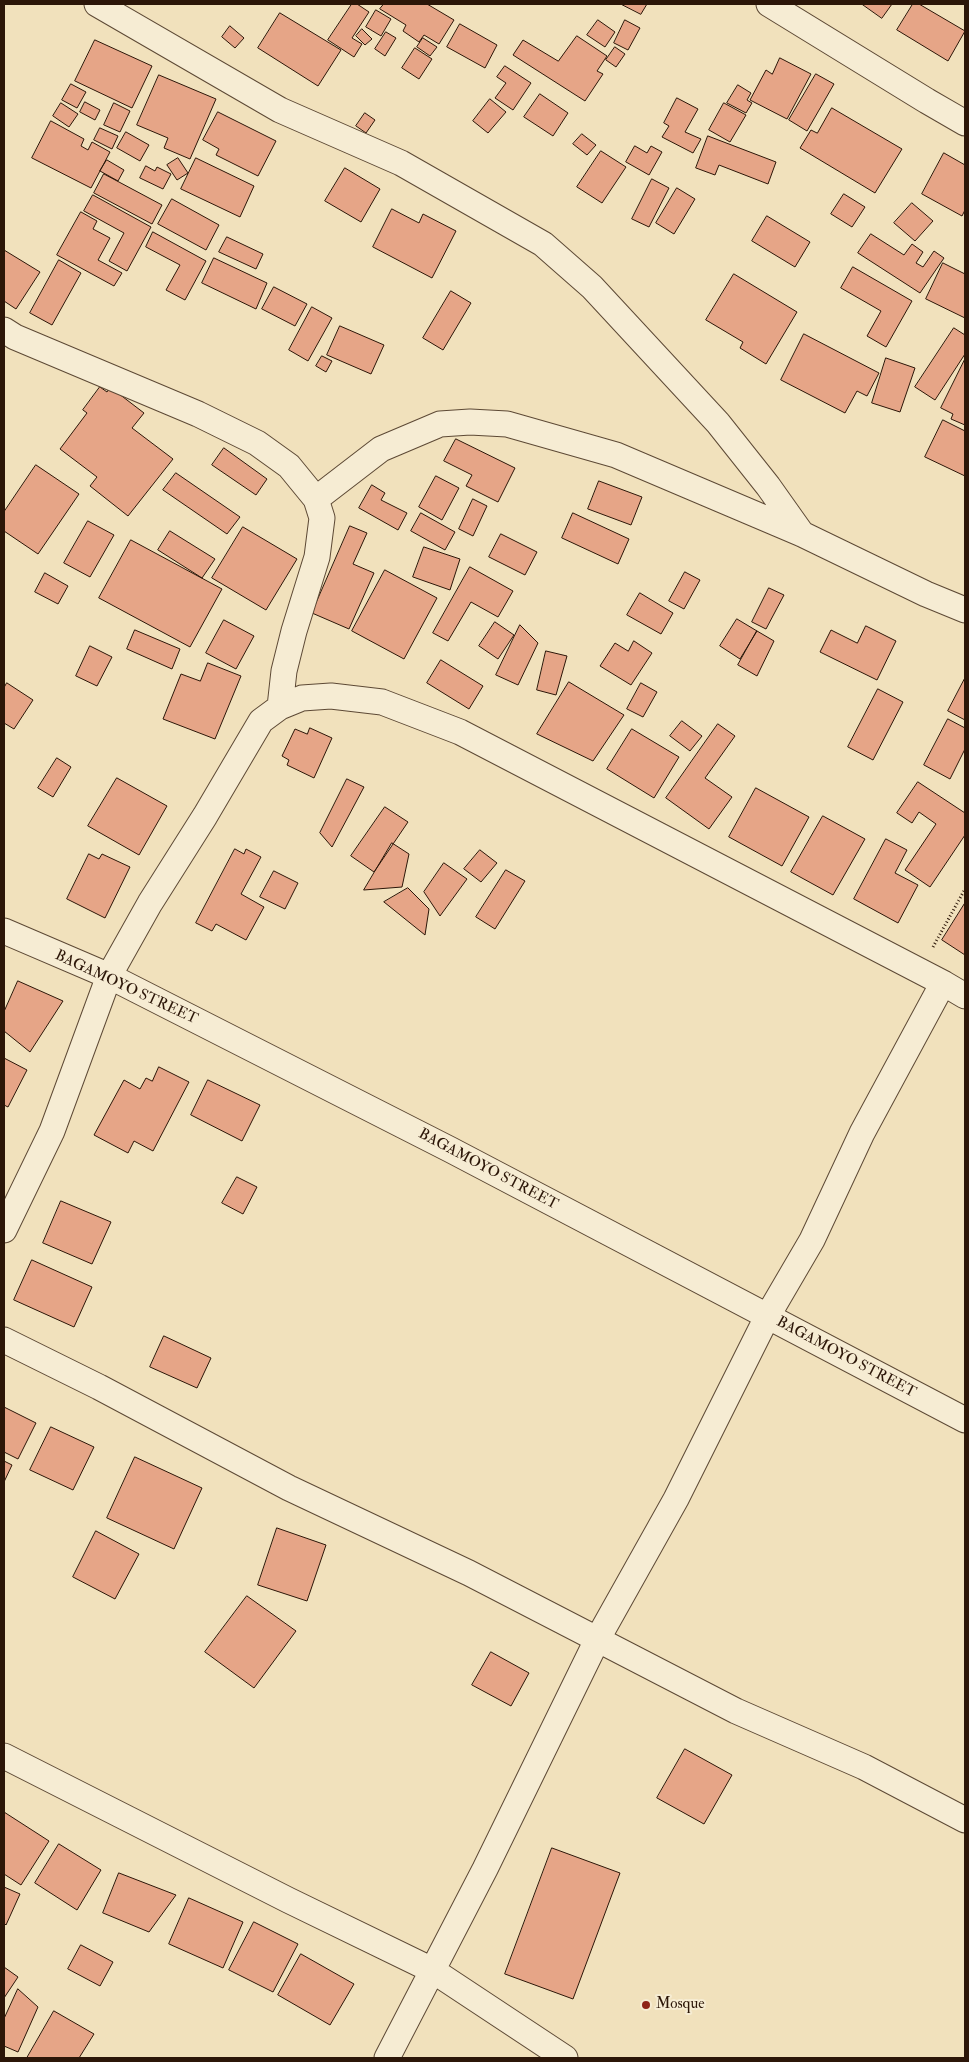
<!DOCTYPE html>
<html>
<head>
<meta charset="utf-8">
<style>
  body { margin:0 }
  #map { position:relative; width:969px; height:2062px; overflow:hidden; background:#f1e1bc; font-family:"IM FELL Double Pica",serif }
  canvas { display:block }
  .frame { position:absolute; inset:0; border:5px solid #2c1608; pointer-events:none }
</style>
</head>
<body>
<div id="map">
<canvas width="969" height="2062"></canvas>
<div class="frame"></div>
</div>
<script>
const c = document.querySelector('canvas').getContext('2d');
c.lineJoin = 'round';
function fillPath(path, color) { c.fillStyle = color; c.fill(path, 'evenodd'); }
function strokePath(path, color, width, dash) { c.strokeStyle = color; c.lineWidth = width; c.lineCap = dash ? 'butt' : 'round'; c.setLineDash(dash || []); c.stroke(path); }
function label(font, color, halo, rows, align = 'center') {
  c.font = font + ' "IM FELL Double Pica",serif'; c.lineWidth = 4; c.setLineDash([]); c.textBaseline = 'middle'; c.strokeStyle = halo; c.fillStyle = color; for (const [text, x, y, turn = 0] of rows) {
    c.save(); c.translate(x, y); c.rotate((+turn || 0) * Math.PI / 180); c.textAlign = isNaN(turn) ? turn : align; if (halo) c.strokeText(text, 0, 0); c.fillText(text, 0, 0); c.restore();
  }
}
const building = new Path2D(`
  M352,4H357L369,12L352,38L362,44L354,57L328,40Z
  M384,4H427L454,20L439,44L424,35L419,42L403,31L406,25L380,9Z
  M621,4H647L641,14Z
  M862,4H892L882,18Z
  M913,4H919L965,31L948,61L897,30Z
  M376,10L391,19L381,36L366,27Z
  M280,13L341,50L318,86L258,48Z
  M598,20L615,32L605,47L587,35Z
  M625,20L640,28L628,50L614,43Z
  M460,24L497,45L485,68L447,47Z
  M230,26L244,38L235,48L222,37Z
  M362,29L372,39L365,45L356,36Z
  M386,32L396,38L385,56L375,49Z
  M577,36L607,56L597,71L603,74L585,101L513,55L523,40L558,61Z
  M423,38L437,47L430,56L417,47Z
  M95,40L152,66L132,108L75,81Z
  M615,47L625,54L616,67L606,60Z
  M415,48L432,59L419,79L402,68Z
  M780,58L811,74L787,119L750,100L766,70L772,74Z
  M505,66L531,83L513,110L495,98L506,83L497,77Z
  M816,74L834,84L807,131L789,120Z
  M159,75L216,99L190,159L164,148L168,138L137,125Z
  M71,84L86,92L77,108L62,100Z
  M738,85L751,93L747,100L752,103L746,113L727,103Z
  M540,94L568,113L553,136L524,117Z
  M677,98L698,109L685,132L701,139L693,153L662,137L669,126L664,123Z
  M490,99L506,112L488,133L473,121Z
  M85,102L100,110L95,120L80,112Z
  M61,103L78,114L69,127L53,116Z
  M114,103L130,111L120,132L104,125Z
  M724,103L746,115L730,142L709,130Z
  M832,108L902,149L875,193L800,148L811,130L817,133Z
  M218,112L276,141L258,176L216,155L219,149L203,140Z
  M365,113L375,120L366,133L356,126Z
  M51,121L84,139L81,146L88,150L92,142L110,152L91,188L32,158Z
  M100,128L118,136L112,149L94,140Z
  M126,132L149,145L140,161L117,148Z
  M582,134L596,145L587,155L573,144Z
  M708,136L776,162L768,184L719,165L715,175L696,168Z
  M635,146L647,153L651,146L662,152L649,175L626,162Z
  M601,151L626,167L602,203L577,187Z
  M944,153L965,165V210L962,216L922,194Z
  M178,158L188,173L177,180L167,165Z
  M196,158L254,186L240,217L181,189Z
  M107,160L124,170L118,181L100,171Z
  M146,166L155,171L157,167L171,174L163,189L140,178Z
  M345,168L380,189L361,222L325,201Z
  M104,174L162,205L152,224L94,193Z
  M652,179L669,188L649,227L632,219Z
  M677,188L695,199L674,234L656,223Z
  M844,194L865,207L852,227L831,214Z
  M93,195L151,227L127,271L109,261L124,233L84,211Z
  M172,199L219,225L206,250L158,224Z
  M912,203L933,221L915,241L894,223Z
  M392,209L419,223L423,214L456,231L432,278L373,247Z
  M81,212L97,221L93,229L110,238L98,260L122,273L114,286L57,255Z
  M767,216L810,242L795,267L752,241Z
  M153,232L206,261L185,300L166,290L180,265L146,247Z
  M871,234L904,255L912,244L923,252L916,263L923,267L934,251L944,258L920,293L858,253Z
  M227,237L263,254L256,269L219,252Z
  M4,250L40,272L16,309L4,301Z
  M214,258L267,283L256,309L202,283Z
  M59,260L81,273L52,325L30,313Z
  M943,263L965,274V318L926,299Z
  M853,267L912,301L886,347L867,336L881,311L841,288Z
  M734,274L797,312L766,364L740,348L743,342L706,320Z
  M274,287L307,304L295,326L262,309Z
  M451,291L471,303L443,350L423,338Z
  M312,307L332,318L308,361L289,350Z
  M340,326L384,345L371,374L327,355Z
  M954,328L965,335V354L935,400L915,387Z
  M804,334L879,373L867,396L857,391L845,413L781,380Z
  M322,356L332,361L326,372L316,366Z
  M886,358L915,368L900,412L872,403Z
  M965,359V425L951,419L953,414L941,408Z
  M100,387L107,392L110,387L144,413L132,428L173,459L128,516L90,486L97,477L60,449L87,413L83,410Z
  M943,420L965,431V476L925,457Z
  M456,439L515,468L498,502L466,486L472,475L444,461Z
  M224,448L267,479L256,495L212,465Z
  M36,465L79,494L38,554L4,531V512Z
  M176,473L240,517L227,534L163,490Z
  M436,476L459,488L442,520L419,507Z
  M599,481L642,497L631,525L588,509Z
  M372,485L385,493L381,500L407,513L398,530L359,508Z
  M473,499L487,506L473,536L459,529Z
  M421,513L455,532L445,550L411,531Z
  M573,513L629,539L618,564L562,538Z
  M88,521L114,535L90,577L64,563Z
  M350,526L367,533L353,564L374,573L349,629L312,613Z
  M243,527L297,559L266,610L212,578Z
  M170,531L215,559L202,578L158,550Z
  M501,534L537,552L525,575L489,557Z
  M131,540L222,589L190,647L99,598Z
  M424,547L460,559L450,590L413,577Z
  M470,567L513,591L498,617L471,602L448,641L433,633Z
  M385,570L437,598L404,659L352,631Z
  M685,572L700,580L684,609L669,601Z
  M45,573L68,586L58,604L35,592Z
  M769,588L784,595L766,629L752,622Z
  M640,593L673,613L661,634L627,615Z
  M737,619L757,631L740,659L720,646Z
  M224,620L254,636L236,669L206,653Z
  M495,622L514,635L498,659L479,646Z
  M520,625L538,643L518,685L496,675Z
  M866,626L896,641L877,680L820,652L831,630L857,643Z
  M135,630L180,649L172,669L127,649Z
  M757,631L774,641L757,676L738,665Z
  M634,641L652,653L631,685L600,666L615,643L628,651Z
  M90,646L112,657L97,686L76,676Z
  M546,651L567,656L556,695L537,690Z
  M441,660L483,686L469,709L427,683Z
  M208,663L241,676L215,739L163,719L181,674L200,681Z
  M965,678V720L948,711Z
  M569,682L624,715L593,761L537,734Z
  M7,683L33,700L14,729L4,723V688Z
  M641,683L657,692L643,717L627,709Z
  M878,689L903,702L873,760L848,747Z
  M948,719L965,728V749L950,779L924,765Z
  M682,721L702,736L690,751L670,736Z
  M718,724L735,736L705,778L732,797L709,829L666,798Z
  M310,728L332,738L314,778L287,765L289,760L282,756L295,729L307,734Z
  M632,729L679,757L654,798L607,769Z
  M57,758L71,767L53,797L38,788Z
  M117,778L167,806L139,855L88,826Z
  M347,779L364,787L332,847L320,833Z
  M918,782L965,813V835L930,887L905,870L936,824L919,812L912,823L897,813Z
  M756,788L809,817L782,866L729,837Z
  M385,807L408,822L374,872L351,856Z
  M823,816L865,839L833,895L791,872Z
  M886,839L907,850L895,873L918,885L898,923L854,899Z
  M392,843L409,854L402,887L364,890Z
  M235,849L244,854L246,849L261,857L241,894L264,907L246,940L216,924L212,931L196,923Z
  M480,850L497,863L481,882L464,869Z
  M89,854L99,859L102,854L130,867L105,918L67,899Z
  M444,863L467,879L440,916L424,892Z
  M506,870L525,881L495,929L476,917Z
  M274,871L298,883L285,909L260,897Z
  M408,888L429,909L425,935L384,902Z
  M965,903V955L942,940Z
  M18,981L63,1001L30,1052L4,1031V1012Z
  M4,1058L27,1070L8,1107L4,1105Z
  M159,1067L189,1082L153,1151L134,1141L128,1153L94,1135L124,1080L140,1089L146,1078L152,1081Z
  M208,1080L260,1105L242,1141L191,1115Z
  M237,1177L257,1187L243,1214L222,1203Z
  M61,1201L111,1222L92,1264L43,1243Z
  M32,1260L92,1287L74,1327L14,1300Z
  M164,1336L211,1358L197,1388L150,1367Z
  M4,1407L36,1423L18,1459L4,1452Z
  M51,1427L94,1447L73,1490L30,1470Z
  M135,1457L202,1488L174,1549L107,1518Z
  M4,1461L12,1465L4,1482Z
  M277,1528L326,1545L307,1601L258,1585Z
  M96,1531L139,1554L115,1599L73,1577Z
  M247,1596L296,1631L254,1688L205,1652Z
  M491,1652L529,1673L511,1706L472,1685Z
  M685,1749L732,1775L704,1824L657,1798Z
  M4,1812L49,1841L21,1885L4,1874Z
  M59,1844L101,1870L77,1910L35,1883Z
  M552,1848L620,1873L573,1999L505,1974Z
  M119,1873L176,1895L149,1932L103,1913Z
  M4,1887L20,1894L6,1925L4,1923Z
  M189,1898L243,1922L223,1968L169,1944Z
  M254,1922L298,1944L273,1992L229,1970Z
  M81,1945L113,1962L100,1986L68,1969Z
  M301,1954L354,1984L330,2025L278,1995Z
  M4,1967L18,1977L4,1998Z
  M18,1989L38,2007L18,2052L4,2046V2019Z
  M54,2011L94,2034L79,2058H27Z`);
fillPath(building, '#e6a587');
strokePath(building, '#2c1608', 1);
const street = new Path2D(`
  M97,4L280,110L401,163L543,244L592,287L718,423L768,486L802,534
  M769,4L927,101L965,123
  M4,330L15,337L198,414L257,443L289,466L316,499L322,518L317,557L294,631L284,671L280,707
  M316,499L381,449L440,424L470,422L507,424L616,455L802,534L926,594L965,610
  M4,931L109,976L451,1150L965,1420
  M4,1230L52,1131L109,976L150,903L205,816L261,721L280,707L302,698L331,696L382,702L460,732L943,983L965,996
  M4,1340L99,1387L289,1488L469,1573L736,1711L864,1767L965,1820
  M4,1756L288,1900L432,1970L565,2058
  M387,2058L485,1869L597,1640L676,1499L767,1317L812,1240L862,1133L943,983`);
strokePath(street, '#5d4935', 27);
strokePath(new Path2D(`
  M933,947L965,889`), '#2c1608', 3, [1, 2.5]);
strokePath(street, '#f6ecd3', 25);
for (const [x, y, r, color] of [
  [646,2005,5,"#8f2418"]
]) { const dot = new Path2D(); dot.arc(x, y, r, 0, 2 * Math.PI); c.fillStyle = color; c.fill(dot); strokePath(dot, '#f6ecd3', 2); }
label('15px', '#2c1608', '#f6ecd3', [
  ["BAGAMOYO STREET",126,988,25],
  ["BAGAMOYO STREET",488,1170,28],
  ["BAGAMOYO STREET",846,1358,28]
]);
label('15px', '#2c1608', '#f6ecd3', [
  ["Mosque",656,2005]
], 'left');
</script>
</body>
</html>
